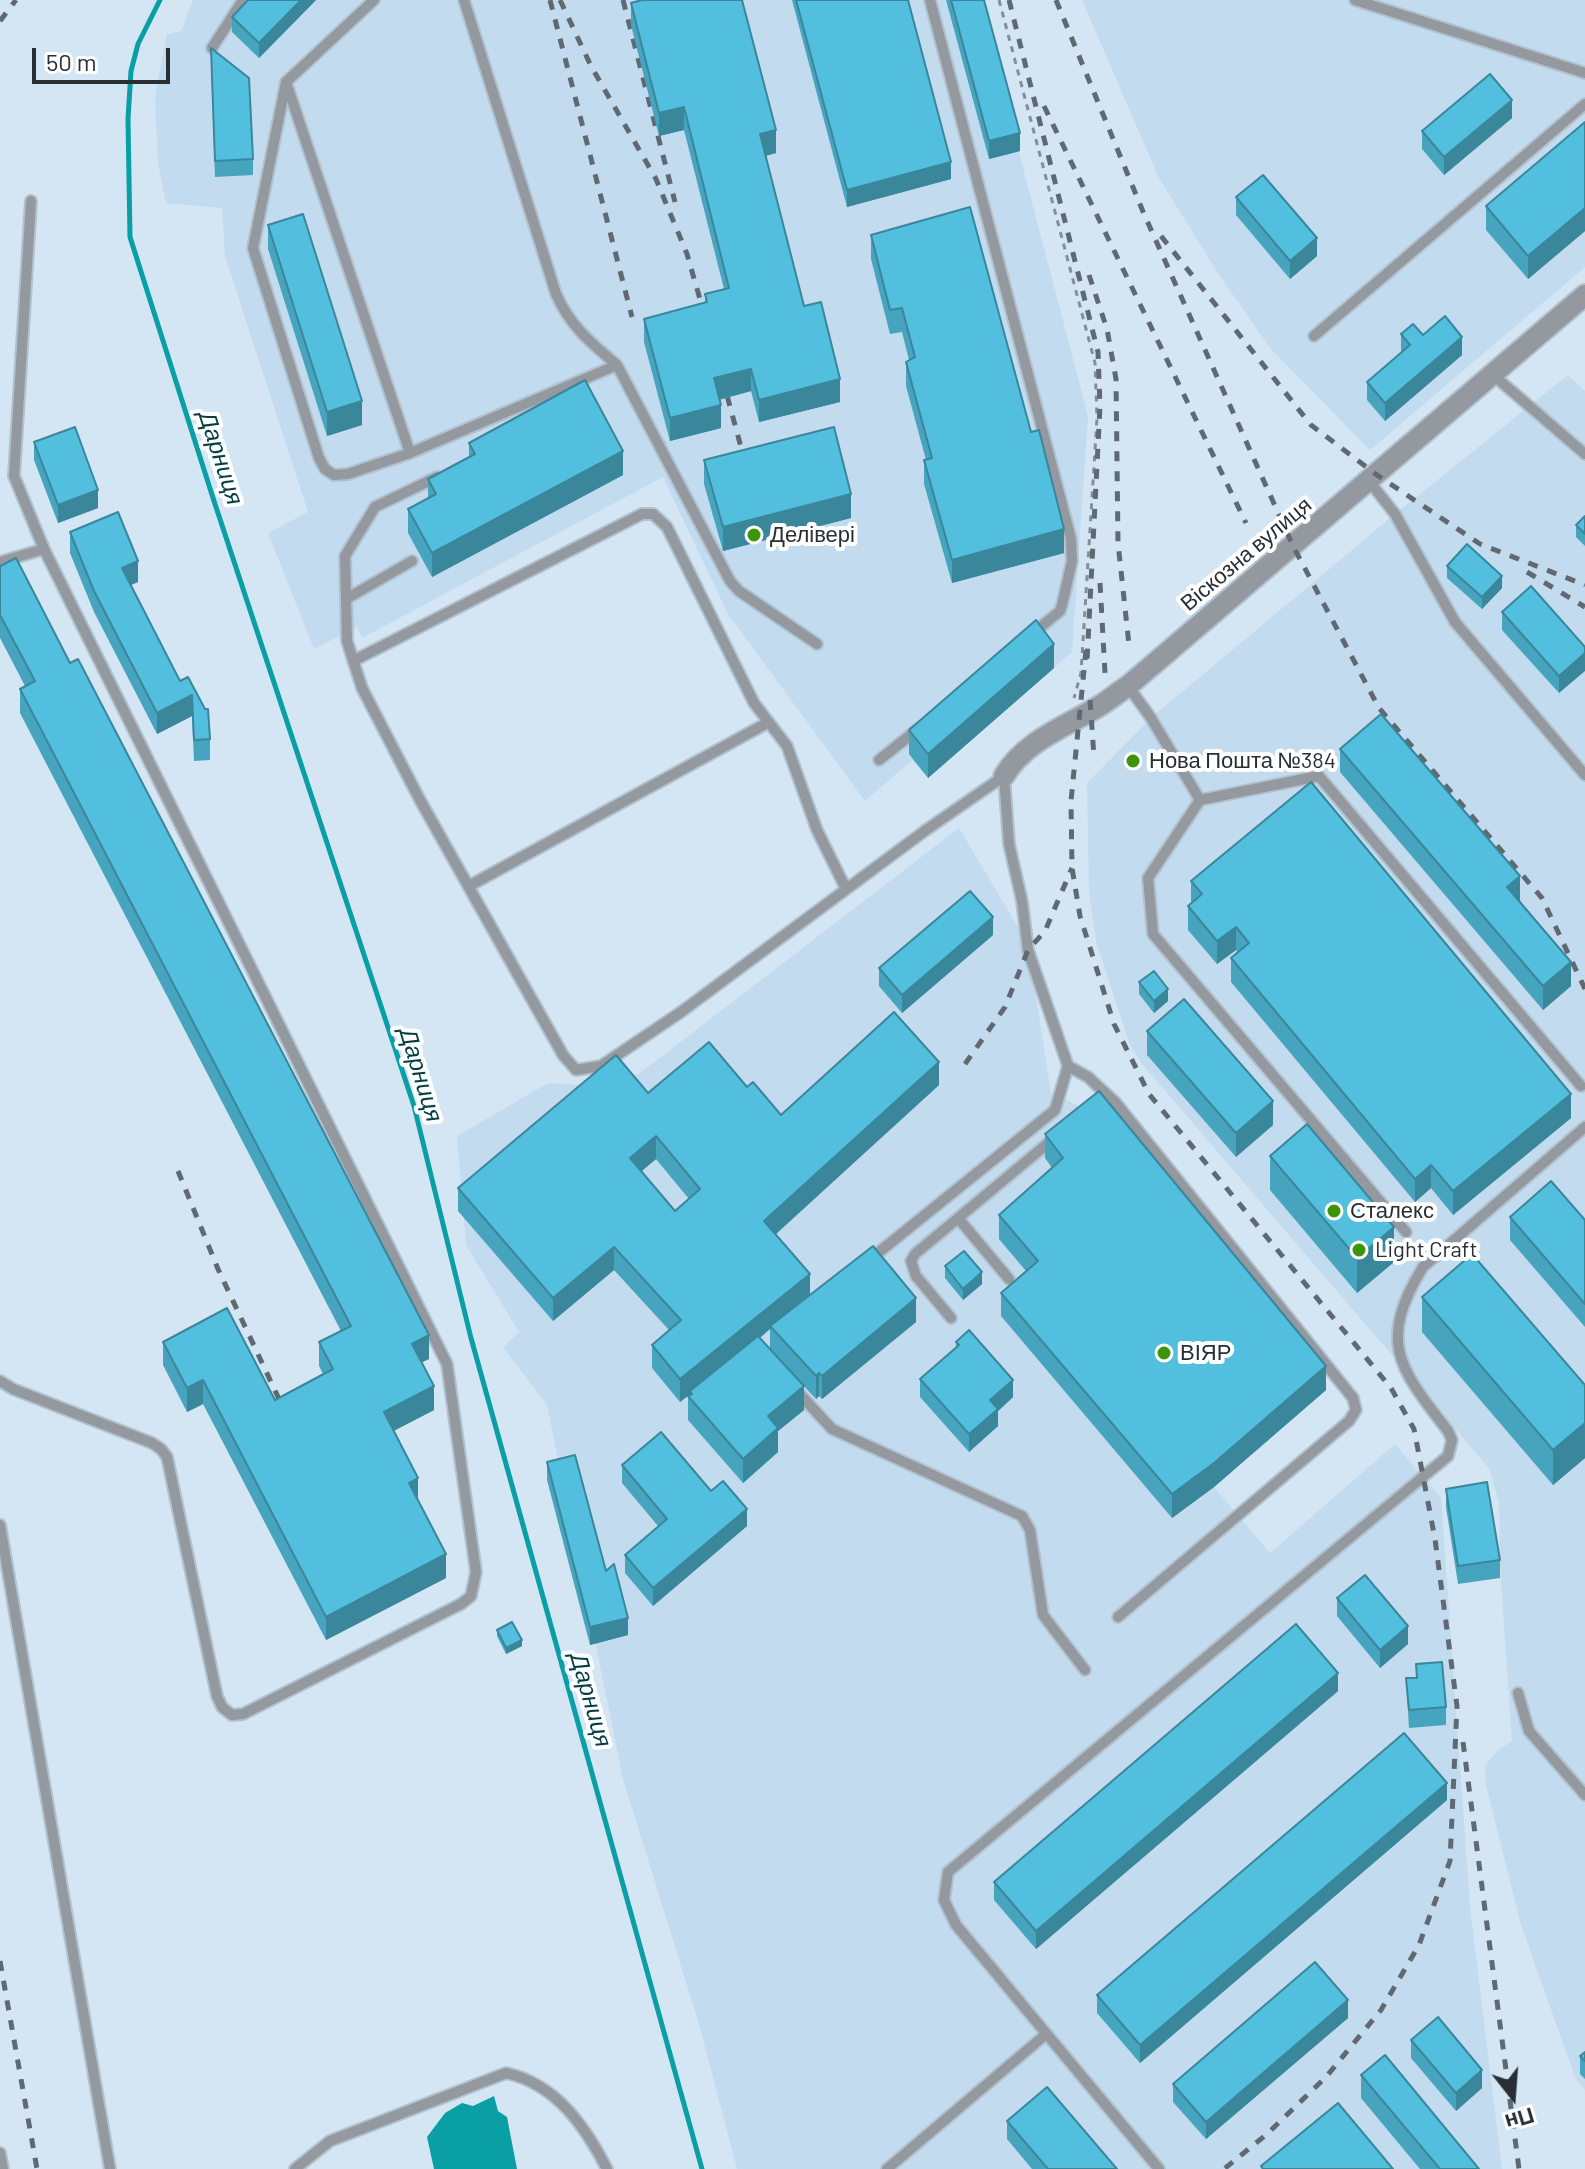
<!DOCTYPE html>
<html>
<head>
<meta charset="utf-8">
<style>
  body { margin:0 }
  #map { position:relative; width:1585px; height:2169px; overflow:hidden; background:#d4e6f4; font-family:Barlow,sans-serif }
  canvas { display:block }
  .north { position:absolute; left:1473px; top:2057px; width:80px; height:80px; -webkit-text-stroke:6px #fff; paint-order:stroke; rotate:163deg; font-size:22px; font-weight:700; line-height:32px; text-align:center; color:#282e34 }
  .north::after { content:''; display:block; margin:auto; width:28px; height:36px; background:#282e34; clip-path:polygon(50% 0,100% 100%,50% 72%,0 100%) }
  .scale { position:absolute; left:32px; top:48px; width:138px; height:36px; box-sizing:border-box; border:4px solid #282e34; border-top:0; padding-left:10px; font-size:24px; line-height:28px; white-space:nowrap; color:#282e34; -webkit-text-stroke:6px #fff; paint-order:stroke }
</style>
</head>
<body>
<div id="map">
<canvas width="1585" height="2169"></canvas>
<div class="north">Пн</div>
<div class="scale">50 m</div>
</div>
<script>
const c = document.querySelector('canvas').getContext('2d');
c.lineJoin = 'round';
function fillPath(path, color) { c.fillStyle = color; c.fill(path, 'evenodd'); }
function strokePath(path, color, width, dash) { c.strokeStyle = color; c.lineWidth = width; c.lineCap = dash ? 'butt' : 'round'; c.setLineDash(dash || []); c.stroke(path); }
function label(font, color, halo, rows, align = 'center') {
  c.font = font + ' Barlow,sans-serif'; c.lineWidth = 8; c.setLineDash([]); c.textBaseline = 'middle'; c.strokeStyle = halo; c.fillStyle = color; for (const [text, x, y, turn = 0] of rows) {
    c.save(); c.translate(x, y); c.rotate((+turn || 0) * Math.PI / 180); c.textAlign = isNaN(turn) ? turn : align; if (halo) c.strokeText(text, 0, 0); c.fillText(text, 0, 0); c.restore();
  }
}
fillPath(new Path2D(`
  M193,0H979L1088,416L1072,652L928,778L912,760L865,801L728,614L663,477L362,638L357,627L314,649L268,533L308,512L225,256L222,208L166,203L158,163L155,96L167,34L181,31Z
  M1082,0H1585V267L1370,450L1270,348L1218,273L1159,178Z
  M1568,375L1585,391V2090L1575,2077L1521,1925L1486,1785L1485,1766L1497,1751L1512,1741L1500,1567L1499,1502L1489,1468L1143,1065L1130,1045L1097,945L1089,893L1087,783L1151,718L1395,514Z
  M959,828L1028,944L1051,1093L1099,1115L1326,1390L1214,1487L1270,1553L1395,1444L1441,1498L1470,1907L1502,2169H737L699,2024L623,1779L547,1405L503,1347L519,1332L466,1245L457,1136L548,1083L582,1085L636,1076Z`), '#c3dbee');
fillPath(new Path2D(`
  M494,2096L498,2111L507,2117L517,2169H434L427,2137L445,2113L462,2103L473,2106Z`), '#0a9fa5');
strokePath(new Path2D(`
  M160,0L138,44L131,71L128,119L130,237L214,501L414,1106L471,1338L702,2169`), '#0a9fa5', 5);
const lane = new Path2D(`
  M374,0L286,82L410,453
  M930,0L1071,539L1072,561L1062,605L1060,611L1032,634
  M1355,0L1585,73
  M212,48L243,0
  M286,82L253,248L319,458L325,469L334,475L348,474L410,453L617,365C591,343 570,326 556,294L464,0
  M31,201L14,476L44,549
  M1314,336L1585,104
  M617,365L730,581L739,591L817,644
  M1492,374L1585,454
  M437,477L375,507L345,556L347,641L362,688L420,800L563,1055L576,1070L601,1066L681,1012L926,830L1004,776
  M1369,481L1395,514L1455,622L1585,775
  M0,562L44,549L447,1364L476,1572L471,1596L461,1604L243,1714L232,1715L222,1707L217,1696L167,1457L161,1449L152,1443L13,1389L0,1381
  M346,599L412,561
  M353,661L642,514H653L667,527L754,703L787,746L817,830L846,889
  M1128,686L1151,718L1200,800L1148,878L1153,934L1406,1232
  M879,760L918,729
  M1004,776L1009,844L1022,901L1028,950L1068,1066L1088,1077L1115,1102L1353,1398L1356,1410L1349,1421L1118,1617
  M1200,800L1319,776L1581,1086
  M469,886L769,722
  M958,1218L1009,1279
  M868,1261L1055,1110L1068,1066
  M951,1318L916,1276L911,1261L915,1254L1053,1139
  M795,1389L832,1429L1022,1516L1030,1530L1043,1615L1085,1670
  M0,1525L110,2169
  M1518,1693L1529,1731L1585,1795
  M0,2153L3,2169
  M295,2169L330,2141L506,2073C556,2084 585,2126 607,2169
  M887,2169L1045,2035
  M1159,2169L956,1925L944,1900L948,1872L1448,1456L1452,1440L1448,1431C1399,1368 1377,1342 1423,1267L1585,1127`);
const street = new Path2D(`
  M1004,776C1024,742 1064,727 1096,708C1107,702 1117,693 1128,686L1585,295`);
strokePath(lane, '#b2c1ce', 14);
strokePath(street, '#b2c1ce', 24);
strokePath(new Path2D(`
  M999,0L1095,363L1097,418L1081,673L1074,698`), '#828e98', 3, [6, 6]);
strokePath(lane, '#94989f', 10);
strokePath(street, '#94989f', 20);
strokePath(new Path2D(`
  M550,0L632,317
  M560,0L591,66L656,179L687,254L708,327
  M623,0L675,202
  M1009,0L1098,352L1100,406L1087,661
  M1056,0L1144,214L1293,546L1379,708L1542,898L1585,989
  M0,21L16,0
  M1044,106L1246,523
  M1161,236L1311,425L1377,475L1480,544L1585,585
  M1089,275L1107,329L1116,379L1118,543L1129,645
  M722,377L748,473
  M1527,572L1585,607
  M1100,583L1105,673
  M1086,650L1071,801L1072,868L1080,916L1114,1024L1149,1094L1391,1388L1414,1429L1435,1539L1457,1706L1450,1861L1419,1945L1381,2010L1326,2077L1267,2134L1224,2169
  M1090,700L1094,757
  M965,1064L1005,1007L1028,950L1045,931L1072,868
  M178,1171L218,1269L287,1416
  M1463,1742L1519,2169
  M0,1961L37,2169`), '#606972', 5, [10, 10]);
fillPath(new Path2D(`
  M316,0L259,58L232,32V17Z
  M792,0H908L951,179L847,207Z
  M946,0H984L1020,151L989,159Z
  M631,3L776,153L766,156L804,306L840,402L759,422L751,391L719,400L721,428L670,441L644,342V319L705,303V294L724,289L684,130L659,136L631,25Z
  M211,64L253,159V175L215,177Z
  M1512,118L1444,175L1422,149V131Z
  M1585,122V231L1528,279L1486,230V206Z
  M1236,197L1317,256L1290,279L1236,215Z
  M268,225L362,425L327,436L268,249Z
  M871,235L1064,553L952,583L924,484V460H926L906,386V362L909,360L902,332L890,334L871,259Z
  M1401,334L1462,355L1385,421L1367,400V382L1401,353Z
  M34,442L98,508L58,523L34,460Z
  M469,443L623,475L432,577L408,533V509L428,499V479L469,457Z
  M704,460L851,518L723,551L704,484Z
  M1585,516V546L1576,537V525Z
  M70,532L138,582L130,585L210,739V760L194,761L192,716L157,734L94,612L70,553Z
  M0,566L429,1359L422,1362L434,1410L393,1431L446,1578L326,1640L203,1404L187,1412L163,1365V1342L275,1400L323,1374L319,1366V1342L341,1331L20,713V689L25,686L0,638Z
  M1447,566L1502,588L1482,609L1447,578Z
  M1502,612L1585,647L1559,693L1502,630Z
  M1054,668L928,778L909,754V730Z
  M1340,749L1520,900L1571,986L1543,1010L1340,772Z
  M1191,881L1571,1118L1453,1215L1431,1188L1415,1202L1231,982V958L1238,953L1236,950L1217,964L1188,930V906L1191,903Z
  M993,935L902,1013L879,986V968Z
  M1139,982L1168,1001L1154,1013L1139,994Z
  M1147,1031L1273,1125L1236,1157L1147,1055Z
  M939,1085L775,1234L810,1295L916,1322L822,1399L819,1396L816,1399L770,1350V1329L760,1338L804,1410L778,1431V1452L743,1483L688,1420V1396L690,1394L680,1402L652,1368V1345L669,1330L614,1270L553,1321L458,1211V1188L648,1093L747,1087L781,1115ZM656,1159L689,1199L675,1211L641,1171Z
  M1045,1134L1326,1390L1214,1487L1172,1518L1001,1316V1293L1026,1271L999,1239V1215L1052,1168L1045,1158Z
  M1270,1156L1394,1262L1357,1293L1270,1190Z
  M1510,1217L1585,1220V1327L1510,1240Z
  M945,1266L982,1284L963,1300L945,1278Z
  M1422,1297L1585,1385V1458L1553,1485L1422,1332Z
  M956,1342L1013,1397L998,1411V1426L969,1452L920,1397V1379L956,1348Z
  M547,1462L628,1635L590,1645L547,1480Z
  M622,1465L747,1526L653,1606L625,1573V1555L658,1526L622,1483Z
  M1446,1489L1500,1560V1578L1458,1584L1446,1507Z
  M1337,1598L1408,1644L1380,1668L1337,1616Z
  M497,1630L522,1646L506,1654L497,1636Z
  M1416,1664L1446,1707V1725L1409,1728L1406,1678H1416Z
  M1338,1691L1036,1949L994,1900V1882Z
  M1447,1800L1140,2063L1097,2013V1995Z
  M1348,2018L1206,2139L1173,2102V2084Z
  M1411,2040L1482,2088L1456,2111L1411,2058Z
  M1585,2052V2079L1580,2074V2056Z
  M1361,2075L1479,2169H1420L1361,2098Z
  M1007,2121L1117,2169H1032L1007,2139Z`), '#47a4bf');
fillPath(new Path2D(`
  M301,0H316L259,58V43Z
  M1512,100V118L1444,175V157Z
  M684,107V130L659,136V113Z
  M776,130V153L760,157V134Z
  M1020,133V151L989,159V141Z
  M951,162V179L847,207V190Z
  M1585,208V231L1528,279V256Z
  M1317,238V256L1290,279V261Z
  M1462,337V355L1385,421V403Z
  M751,369V391L714,401V378Z
  M840,379V402L759,422V400Z
  M362,401V425L327,436V412Z
  M721,405V428L670,441V418Z
  M623,451V475L432,577V553Z
  M98,490V508L58,523V505Z
  M851,494V518L723,551V527Z
  M1064,529V553L952,583V560Z
  M138,561V582L122,589V568Z
  M1502,576V588L1482,609V597Z
  M1054,644V668L928,778V754Z
  M1585,653V671L1559,693V676Z
  M192,695V716L157,734V713Z
  M1520,876V900L1507,910V887Z
  M993,917V935L902,1013V995Z
  M1236,927V950L1217,964V941Z
  M1571,962V986L1543,1010V986Z
  M1168,989V1001L1154,1013V1001Z
  M939,1062V1085L764,1245V1221Z
  M1571,1094V1118L1453,1215V1191Z
  M1273,1101V1125L1236,1157V1133Z
  M656,1136V1159L630,1181V1158Z
  M1431,1165V1188L1415,1202V1179Z
  M1394,1227V1262L1357,1293V1258Z
  M614,1247V1270L553,1321V1298Z
  M982,1272V1284L963,1300V1289Z
  M810,1274V1298L770,1326V1329L691,1393L690,1391V1394L680,1402V1379Z
  M916,1298V1322L822,1399V1376Z
  M429,1335V1359L412,1367V1344Z
  M1326,1366V1390L1214,1487L1172,1518V1494Z
  M819,1373V1396L816,1399V1376Z
  M203,1380V1404L187,1412V1388Z
  M1013,1380V1397L998,1411V1426L969,1452V1434L990,1400Z
  M434,1386V1410L384,1436V1412Z
  M804,1386V1410L778,1431V1452L743,1483V1459L768,1416Z
  M1585,1423V1458L1553,1485V1450Z
  M418,1478V1502L409,1483Z
  M747,1509V1526L653,1606V1588Z
  M446,1554V1578L326,1640V1617Z
  M628,1618V1635L590,1645V1627Z
  M1408,1626V1644L1380,1668V1650Z
  M522,1640V1646L506,1654V1648Z
  M1338,1673V1691L1036,1949V1931Z
  M1447,1783V1800L1140,2063V2045Z
  M1348,2000V2018L1206,2139V2122Z
  M1482,2070V2088L1456,2111V2093Z`), '#3a869b');
const building = new Path2D(`
  M248,0H301L259,43L232,17Z
  M642,0H742L776,130L760,134L804,306L821,302L840,379L759,400L751,369L714,378L721,405L670,418L644,319L707,302L705,294L729,288L684,107L659,113L631,3Z
  M796,0H908L951,162L847,190Z
  M951,0H984L1020,133L989,141Z
  M211,48L249,78L253,159L215,161Z
  M1490,74L1512,100L1444,157L1422,131Z
  M1585,122V208L1528,256L1486,206Z
  M1263,175L1317,238L1290,261L1236,197Z
  M970,207L1031,432L1039,430L1064,529L952,560L924,460L932,458L906,362L915,357L902,308L890,310L871,235Z
  M303,214L362,401L327,412L268,225Z
  M1445,316L1462,337L1385,403L1367,382L1410,345L1401,334L1413,324L1423,335Z
  M585,380L623,451L432,553L408,509L436,494L428,479L475,454L469,443Z
  M75,427L98,490L58,505L34,442Z
  M834,427L851,494L723,527L704,460Z
  M118,512L138,561L122,568L180,681L188,677L205,709H208L210,739L194,740L192,695L157,713L94,591L70,532Z
  M1585,516V534L1576,525Z
  M1467,544L1502,576L1482,597L1447,566Z
  M16,558L70,663L78,659L429,1335L412,1344L434,1386L384,1412L418,1478L409,1483L446,1554L326,1617L203,1380L187,1388L163,1342L227,1308L275,1400L333,1369L319,1342L351,1326L20,689L35,681L0,615V566Z
  M1531,586L1585,647V653L1559,676L1502,612Z
  M1036,620L1054,644L928,754L909,730Z
  M1381,714L1520,876L1507,887L1571,962L1543,986L1340,749Z
  M1311,782L1571,1094L1453,1191L1431,1165L1415,1179L1231,958L1249,943L1236,927L1217,941L1188,906L1202,894L1191,881Z
  M970,891L993,917L902,995L879,968Z
  M1154,971L1168,989L1154,1001L1139,982Z
  M1184,999L1273,1101L1236,1133L1147,1031Z
  M894,1012L939,1062L764,1221L810,1274L680,1379L652,1345L681,1320L614,1247L553,1298L458,1188L616,1055L648,1093L709,1042L747,1087L753,1082L781,1115ZM656,1136L700,1189L675,1211L630,1158Z
  M1099,1091L1326,1366L1214,1463L1172,1494L1001,1293L1038,1261L999,1215L1063,1158L1045,1134Z
  M1307,1124L1394,1227L1357,1258L1270,1156Z
  M1551,1181L1585,1220V1304L1510,1217Z
  M873,1246L916,1298L822,1376L819,1373L816,1376L770,1326Z
  M964,1251L982,1272L963,1289L945,1266Z
  M1472,1254L1585,1385V1423L1553,1450L1422,1297Z
  M969,1330L1013,1380L990,1400L998,1409L969,1434L920,1379L959,1345L956,1342Z
  M758,1336L804,1386L768,1416L778,1428L743,1459L688,1396L692,1394L690,1391Z
  M661,1432L711,1491L723,1481L747,1509L653,1588L625,1555L667,1519L622,1465Z
  M575,1455L606,1571L614,1564L628,1618L590,1627L547,1462Z
  M1487,1482L1500,1560L1458,1566L1446,1489Z
  M1365,1575L1408,1626L1380,1650L1337,1598Z
  M512,1622L522,1640L506,1648L497,1630Z
  M1296,1624L1338,1673L1036,1931L994,1882Z
  M1442,1662L1446,1707L1409,1710L1406,1678H1417L1416,1664Z
  M1404,1733L1447,1783L1140,2045L1097,1995Z
  M1315,1962L1348,2000L1206,2122L1173,2084Z
  M1438,2017L1482,2070L1456,2093L1411,2040Z
  M1585,2052V2061L1580,2056Z
  M1385,2055L1479,2169H1440L1361,2075Z
  M1047,2087L1117,2169H1048L1007,2121Z
  M1338,2103L1393,2169H1263L1261,2166Z`);
fillPath(building, '#53bfde');
strokePath(building, '#3a869b', 2);
for (const [x, y, r, color] of [
  [754,535,8,"#3b940a"],
  [1133,761,8,"#3b940a"],
  [1334,1211,8,"#3b940a"],
  [1359,1250,8,"#3b940a"],
  [1164,1353,8,"#3b940a"]
]) { const dot = new Path2D(); dot.arc(x, y, r, 0, 2 * Math.PI); c.fillStyle = color; c.fill(dot); strokePath(dot, '#fff', 3); }
label('22px', '#282e34', '#fff', [
  ["Делівері",770,535],
  ["Нова Пошта №384",1149,761],
  ["Сталекс",1350,1211],
  ["Light Craft",1375,1250],
  ["ВІЯР",1180,1353]
], 'left');
label('22px', '#282e34', '#fff', [
  ["Віскозна вулиця",1246,554,-40]
]);
label('italic 24px', '#033e41', '#fff', [
  ["Дарниця",221,458,72],
  ["Дарниця",421,1075,73],
  ["Дарниця",591,1700,74]
]);
</script>
</body>
</html>
